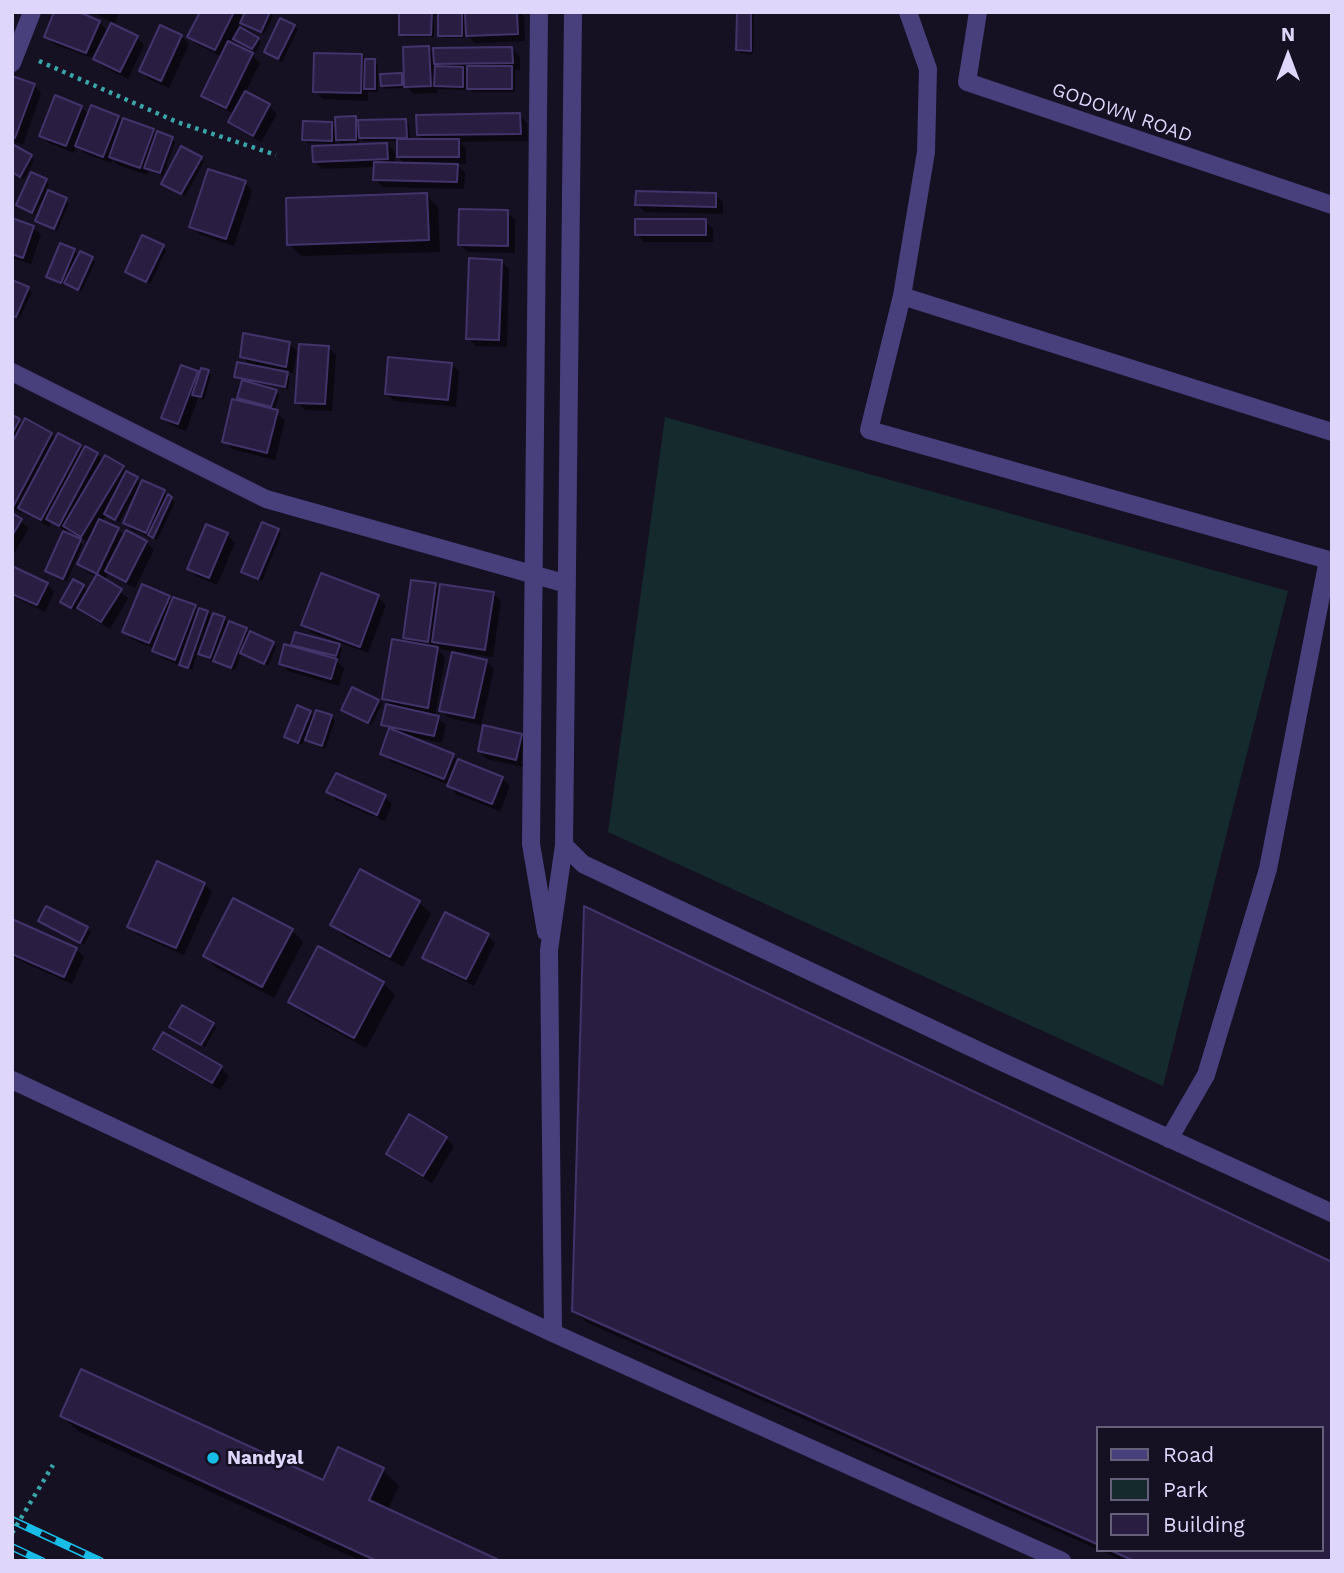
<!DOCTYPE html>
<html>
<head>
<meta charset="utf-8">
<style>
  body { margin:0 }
  #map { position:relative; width:1344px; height:1573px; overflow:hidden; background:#151022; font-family:"Work Sans",sans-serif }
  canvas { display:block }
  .frame { position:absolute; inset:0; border:14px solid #ded6fb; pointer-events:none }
  .legend { position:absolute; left:1096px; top:1426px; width:228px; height:126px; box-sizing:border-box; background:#151022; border:2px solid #655f79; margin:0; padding:9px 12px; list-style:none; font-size:21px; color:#ded6fb }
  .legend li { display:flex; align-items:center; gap:14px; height:35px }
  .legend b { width:35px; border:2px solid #655f79 }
  .north { position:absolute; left:1253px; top:21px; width:70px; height:70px; -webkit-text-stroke:5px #151022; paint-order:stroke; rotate:0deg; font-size:19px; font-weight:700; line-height:28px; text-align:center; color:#ded6fb }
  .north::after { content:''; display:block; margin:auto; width:24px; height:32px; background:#ded6fb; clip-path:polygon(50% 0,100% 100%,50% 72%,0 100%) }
</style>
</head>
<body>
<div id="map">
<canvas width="1344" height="1573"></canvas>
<div class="frame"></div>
<ul class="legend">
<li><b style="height:9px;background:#48407d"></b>Road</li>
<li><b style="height:19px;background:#142a2c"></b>Park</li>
<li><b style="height:19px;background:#291e41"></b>Building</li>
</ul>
<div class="north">N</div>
</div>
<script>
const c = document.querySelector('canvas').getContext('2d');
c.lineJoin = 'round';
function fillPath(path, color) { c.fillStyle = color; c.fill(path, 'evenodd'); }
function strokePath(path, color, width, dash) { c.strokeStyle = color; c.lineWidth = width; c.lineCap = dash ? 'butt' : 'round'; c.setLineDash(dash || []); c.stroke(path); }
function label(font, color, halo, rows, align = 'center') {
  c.font = font + ' "Work Sans",sans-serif'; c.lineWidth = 5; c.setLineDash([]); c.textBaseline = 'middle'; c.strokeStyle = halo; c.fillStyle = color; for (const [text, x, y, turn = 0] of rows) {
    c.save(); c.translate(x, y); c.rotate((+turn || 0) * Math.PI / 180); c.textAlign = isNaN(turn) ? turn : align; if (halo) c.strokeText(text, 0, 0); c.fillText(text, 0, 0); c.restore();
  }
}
fillPath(new Path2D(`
  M665,417L1288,591L1163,1086L608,832Z`), '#142a2c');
fillPath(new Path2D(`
  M91,12H119L115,23Z
  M202,12H243L245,15L269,12L273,16L264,34L241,21L229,44L252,55L260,63L245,93L269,106L277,114L261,142L238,129L230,122L234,114L211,103L203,96L222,57L197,44L189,37Z
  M380,12H520L524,16L525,41L475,43L465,32V38H443L440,35V15H434V37H404L401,34V12Z
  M738,12H754L753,54L741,53L738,50Z
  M99,22L109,32L137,37L144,45L128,79L103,67L95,59L54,44L46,37Z
  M294,26L298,29L282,62L269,55L266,52Z
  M181,36L189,44L169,88L148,79L141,71Z
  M258,39L261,42L256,52L239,42Z
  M428,48L435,55L512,49L520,57V70H515V92H473L466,85V90L437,89L438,93L414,94L405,85V88L386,89L382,85L401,75L406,80ZM439,84V87L411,88V85Z
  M362,56L367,61H375L378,65V92H368V101L323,99L315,91Z
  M12,78L34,85L41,93L23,145L12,141Z
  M81,107L89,115L118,117L123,122L172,138L175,142L163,176L149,171L147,175L118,165L113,159L111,163L85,153L77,145L74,153L49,143L41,135Z
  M519,115L527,123L528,141L460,142L466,148V164H456L465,173L464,189L383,187L375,179L376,167L322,169L315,161L387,145L395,152V166L406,164L398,157V141H364L359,136V143H341L335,136V144L307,143L304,139L332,124L337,130L356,118L359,122L406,121L409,125L410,141H425L418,135Z
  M12,146L34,160L24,179L12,172Z
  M200,158L204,162L185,196L163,183Z
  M46,181L49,184L46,191L69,203L57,231L37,220L44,204L41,203L35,215L18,205Z
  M245,183L252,191L234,246L199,234L191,226Z
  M426,195L438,207L440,252L301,256L289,244Z
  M715,195L723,202V214L645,212L637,204Z
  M507,212L515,220V253L467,252L459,244Z
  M12,220L33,227L41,235L31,264L12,258Z
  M705,221L713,229V242H644L637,234Z
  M163,247L166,250L150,284L127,271Z
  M74,250L79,255L92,259L95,262L81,292L66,282L65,285L48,276Z
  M501,261L509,269L507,347L476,346L468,338Z
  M12,282L32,292L19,319L12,316Z
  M289,343L297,351L293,373L285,372L290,377L288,389L248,381L247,384L276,392L279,395L274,411L285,420L275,460L232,449L224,441L247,405L239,397L244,380L236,376L252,367L242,356Z
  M328,347L336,355L332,411L305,410L297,402Z
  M452,364L459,372L456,407L394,401L386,393Z
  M197,372L200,376L208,372L211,375L204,400L198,398L186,431L171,425L163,417Z
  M12,417L24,425L26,421L51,434L57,440L80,447L84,451L97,454L104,461L122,467L142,484L164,492L175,502L157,540L132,530L125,522L138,492L136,491L119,522L107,514L102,522L118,530L125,536L146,542L154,550L135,588L115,578L109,572L105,581L128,598L110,629L87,615L77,606L75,610L62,602L83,586L88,592L98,577L87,572L79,564L89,543L69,529L66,535L83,544L67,581L50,574L47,571L65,531L51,522L49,527L23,511L21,513L12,509Z
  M12,515L29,528L12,557Z
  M278,530L281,534L262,581L247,575L243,572Z
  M227,535L235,543L217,585L196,576L189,568Z
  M12,568L47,584L54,592L45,612L12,596Z
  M435,584L441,590L493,593L501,601L493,657L437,649L445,657L435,717L446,725L442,743L411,737L410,739L502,778L510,786L500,811L456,794L449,785L390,761L382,753L390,731L383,724L392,707L384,698L412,644L405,637Z
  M169,597L173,602L207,612L213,618L224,619L228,623L273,644L276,647L268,666L242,651L235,670L204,657L198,651L192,670L162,658L155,649L132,639L124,631Z
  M378,597L386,605L368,653L311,632L303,624Z
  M293,644L339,646L342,649L339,658L332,657L344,668L339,686L288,671L281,663L299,650Z
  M486,661L494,669L481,725L449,718L441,710Z
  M378,701L382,704L371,725L343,710Z
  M310,712L315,717H331L335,720L325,749L311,743L305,738L302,745L286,737Z
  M521,736L529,743L523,767L487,759L479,751Z
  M329,792L385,796V797H383L374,817L336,800Z
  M386,798L392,804L385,821L377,818Z
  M204,884L212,892L184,955L137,934L130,926Z
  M419,902L431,914L403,967L344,936L332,924Z
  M46,908L87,929L91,932L84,945L43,924L40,921Z
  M12,921L76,949L84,957L72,984L12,957Z
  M292,930L303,942L274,998L217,968L205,956Z
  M488,936L495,943L474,986L432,965L424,957Z
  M383,983L395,995L366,1048L302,1013L290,1001Z
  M213,1024L216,1028L205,1047L175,1030Z
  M155,1049L221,1068L229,1076L220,1090L163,1056Z
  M446,1138L454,1146L432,1183L396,1162L388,1154Z
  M1332,1264L1321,1550V1428H1097V1542L583,1314V1318L1097,1546V1549L586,1322L574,1310Z
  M62,1416L324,1482L383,1470L399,1486L387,1511L497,1561H361L78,1431Z
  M1100,1550H1107L1131,1561H1123Z`), '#0007');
const building = new Path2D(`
  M54,12H79L100,21L86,53L44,37Z
  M200,12H234L215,50L187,37Z
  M245,12H270L261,32L240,23Z
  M399,12H432L431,35H399Z
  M438,12H462V36H438Z
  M465,12H517L518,34L466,36Z
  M737,12H751V51L736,50Z
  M280,18L295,25L278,59L264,52Z
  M111,23L138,36L120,72L93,59Z
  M160,25L182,35L161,81L139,71Z
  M240,27L259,38L252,49L233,39Z
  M228,41L253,53L226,108L201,96Z
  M429,46L431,86L404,87L403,47Z
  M512,47L513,63L434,64L433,48Z
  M314,53L362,54L361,93L313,92Z
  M365,59H375V89H364Z
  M435,66L463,67V87L434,86Z
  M467,66H512V89H467Z
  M402,73V85L381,86L380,74Z
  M12,76L35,84L15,138L12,137Z
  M245,91L270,104L253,136L228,122Z
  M55,95L82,106L66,146L39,136Z
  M91,105L119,116L103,157L75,146Z
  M520,113L521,134L417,135L416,115Z
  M356,116V140H336L335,117Z
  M123,118L154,129L140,168L109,157Z
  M406,119L407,138H359L358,120Z
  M303,121L332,122V141L302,140Z
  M157,131L173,137L160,173L144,168Z
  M397,139H459V157H397Z
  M387,143L388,159L313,162L312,146Z
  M12,144L32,155L20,177L12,172Z
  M181,146L202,157L181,194L161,184Z
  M374,162L458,164L457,182L373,180Z
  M208,169L246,181L226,239L189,227Z
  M31,172L47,179L32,213L16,205Z
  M48,190L67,198L54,229L35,221Z
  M636,191L716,193V207L635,205Z
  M427,193L429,240L287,245L286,198Z
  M459,209L508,210V246L458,245Z
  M12,218L34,226L23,258L12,254Z
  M635,219H706V235H635Z
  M142,235L164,245L146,282L125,272Z
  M60,243L75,249L61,283L46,277Z
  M80,251L93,257L78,290L64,283Z
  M469,258L502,260L499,340L466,339Z
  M12,280L29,287L16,317L12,316Z
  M243,333L290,342L286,367L240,357Z
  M299,344L329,346L325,404L295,403Z
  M388,357L452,363L448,400L385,394Z
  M237,362L288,372L285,387L234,377Z
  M181,365L198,371L178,424L161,418Z
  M201,368L209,370L201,397L192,395Z
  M242,380L277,390L271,407L237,398Z
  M232,399L278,410L267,453L222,442Z
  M12,415L20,419L12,434Z
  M25,418L52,433L13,507L12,443Z
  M58,433L81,445L41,520L18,508Z
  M85,446L98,453L59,526L46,519Z
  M105,455L124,466L81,537L63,526Z
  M126,471L138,477L115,520L104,514Z
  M142,480L165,490L146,533L123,523Z
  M168,494L172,497L153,538L148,535Z
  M12,513L22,519L12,536Z
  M99,519L119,528L97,574L77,564Z
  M262,522L279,529L258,579L241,572Z
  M206,524L228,533L209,578L187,569Z
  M126,530L147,541L126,582L105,571Z
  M63,531L81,539L63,579L45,571Z
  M12,566L48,583L37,605L12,594Z
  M321,573L379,595L360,647L301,625Z
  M97,574L122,589L101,622L77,608Z
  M73,579L84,585L71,608L60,602Z
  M411,580L436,583L428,642L403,638Z
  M142,584L170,596L149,643L122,632Z
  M440,584L494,592L485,650L432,642Z
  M173,597L196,605L175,660L152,651Z
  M199,608L208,611L188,668L179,665Z
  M213,613L225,617L210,658L198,654Z
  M229,621L247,628L231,668L213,661Z
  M250,631L274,642L264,664L240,653Z
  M295,632L340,644L336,656L291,645Z
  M392,639L438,647L428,708L382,699Z
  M284,644L337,659L331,679L279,664Z
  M452,652L487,660L474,718L439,711Z
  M352,687L379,700L368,723L341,710Z
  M386,704L439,716L434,736L381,725Z
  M297,705L311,711L298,743L284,737Z
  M316,710L332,715L322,746L305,740Z
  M483,725L522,734L516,760L478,751Z
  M389,728L454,754L444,779L380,754Z
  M458,759L503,777L492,804L447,786Z
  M336,773L386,795L377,815L326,792Z
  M157,861L205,883L176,948L127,927Z
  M360,869L420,901L390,957L330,925Z
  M233,898L293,929L262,987L203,956Z
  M46,906L88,927L80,943L38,921Z
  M584,906L1332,1262V1561H1134L1110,1550H1321V1428H1097V1544L572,1311Z
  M445,912L489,934L466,979L422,958Z
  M12,919L77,948L64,977L12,954Z
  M318,946L384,982L354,1038L288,1002Z
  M182,1005L214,1023L201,1045L169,1027Z
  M163,1032L222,1066L212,1083L153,1049Z
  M409,1114L447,1137L423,1176L386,1154Z
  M81,1369L323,1480L338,1447L384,1468L369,1500L501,1561H377L60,1416Z`);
fillPath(building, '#291e41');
strokePath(building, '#43336b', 2);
strokePath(new Path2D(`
  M39,61L177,122L276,155`), '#3ba6aa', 4.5, [3.5, 5]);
strokePath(new Path2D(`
  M908,12L928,69L926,152L902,296L869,430L1332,561
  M978,12L967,82L1332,205
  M12,63L32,12
  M902,296L1332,432
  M564,845L583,864L998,1060L1332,1213
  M1169,1139L1206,1075L1268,869L1328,560`), '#48407d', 18);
strokePath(new Path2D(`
  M539,12L531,844L546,932
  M12,372L266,499L567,584
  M12,1080L553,1333L1062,1561
  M553,1333L549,950L564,845L573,12`), '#48407d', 18);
const rail = new Path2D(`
  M12,1520L100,1561
  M12,1547L42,1561`);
strokePath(rail, '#17bde6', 8);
strokePath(rail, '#151022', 5, [16]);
strokePath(new Path2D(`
  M12,1533L53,1465`), '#3ba6aa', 4.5, [3.5, 5]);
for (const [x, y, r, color] of [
  [213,1458,7,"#17bde6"]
]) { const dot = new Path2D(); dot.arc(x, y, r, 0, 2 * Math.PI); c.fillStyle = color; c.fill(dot); strokePath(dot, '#151022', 2.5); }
label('19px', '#ded6fb', '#151022', [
  ["GODOWN ROAD",1122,113,19]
]);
label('bold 19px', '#ded6fb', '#151022', [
  ["Nandyal",227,1458]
], 'left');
</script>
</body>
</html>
